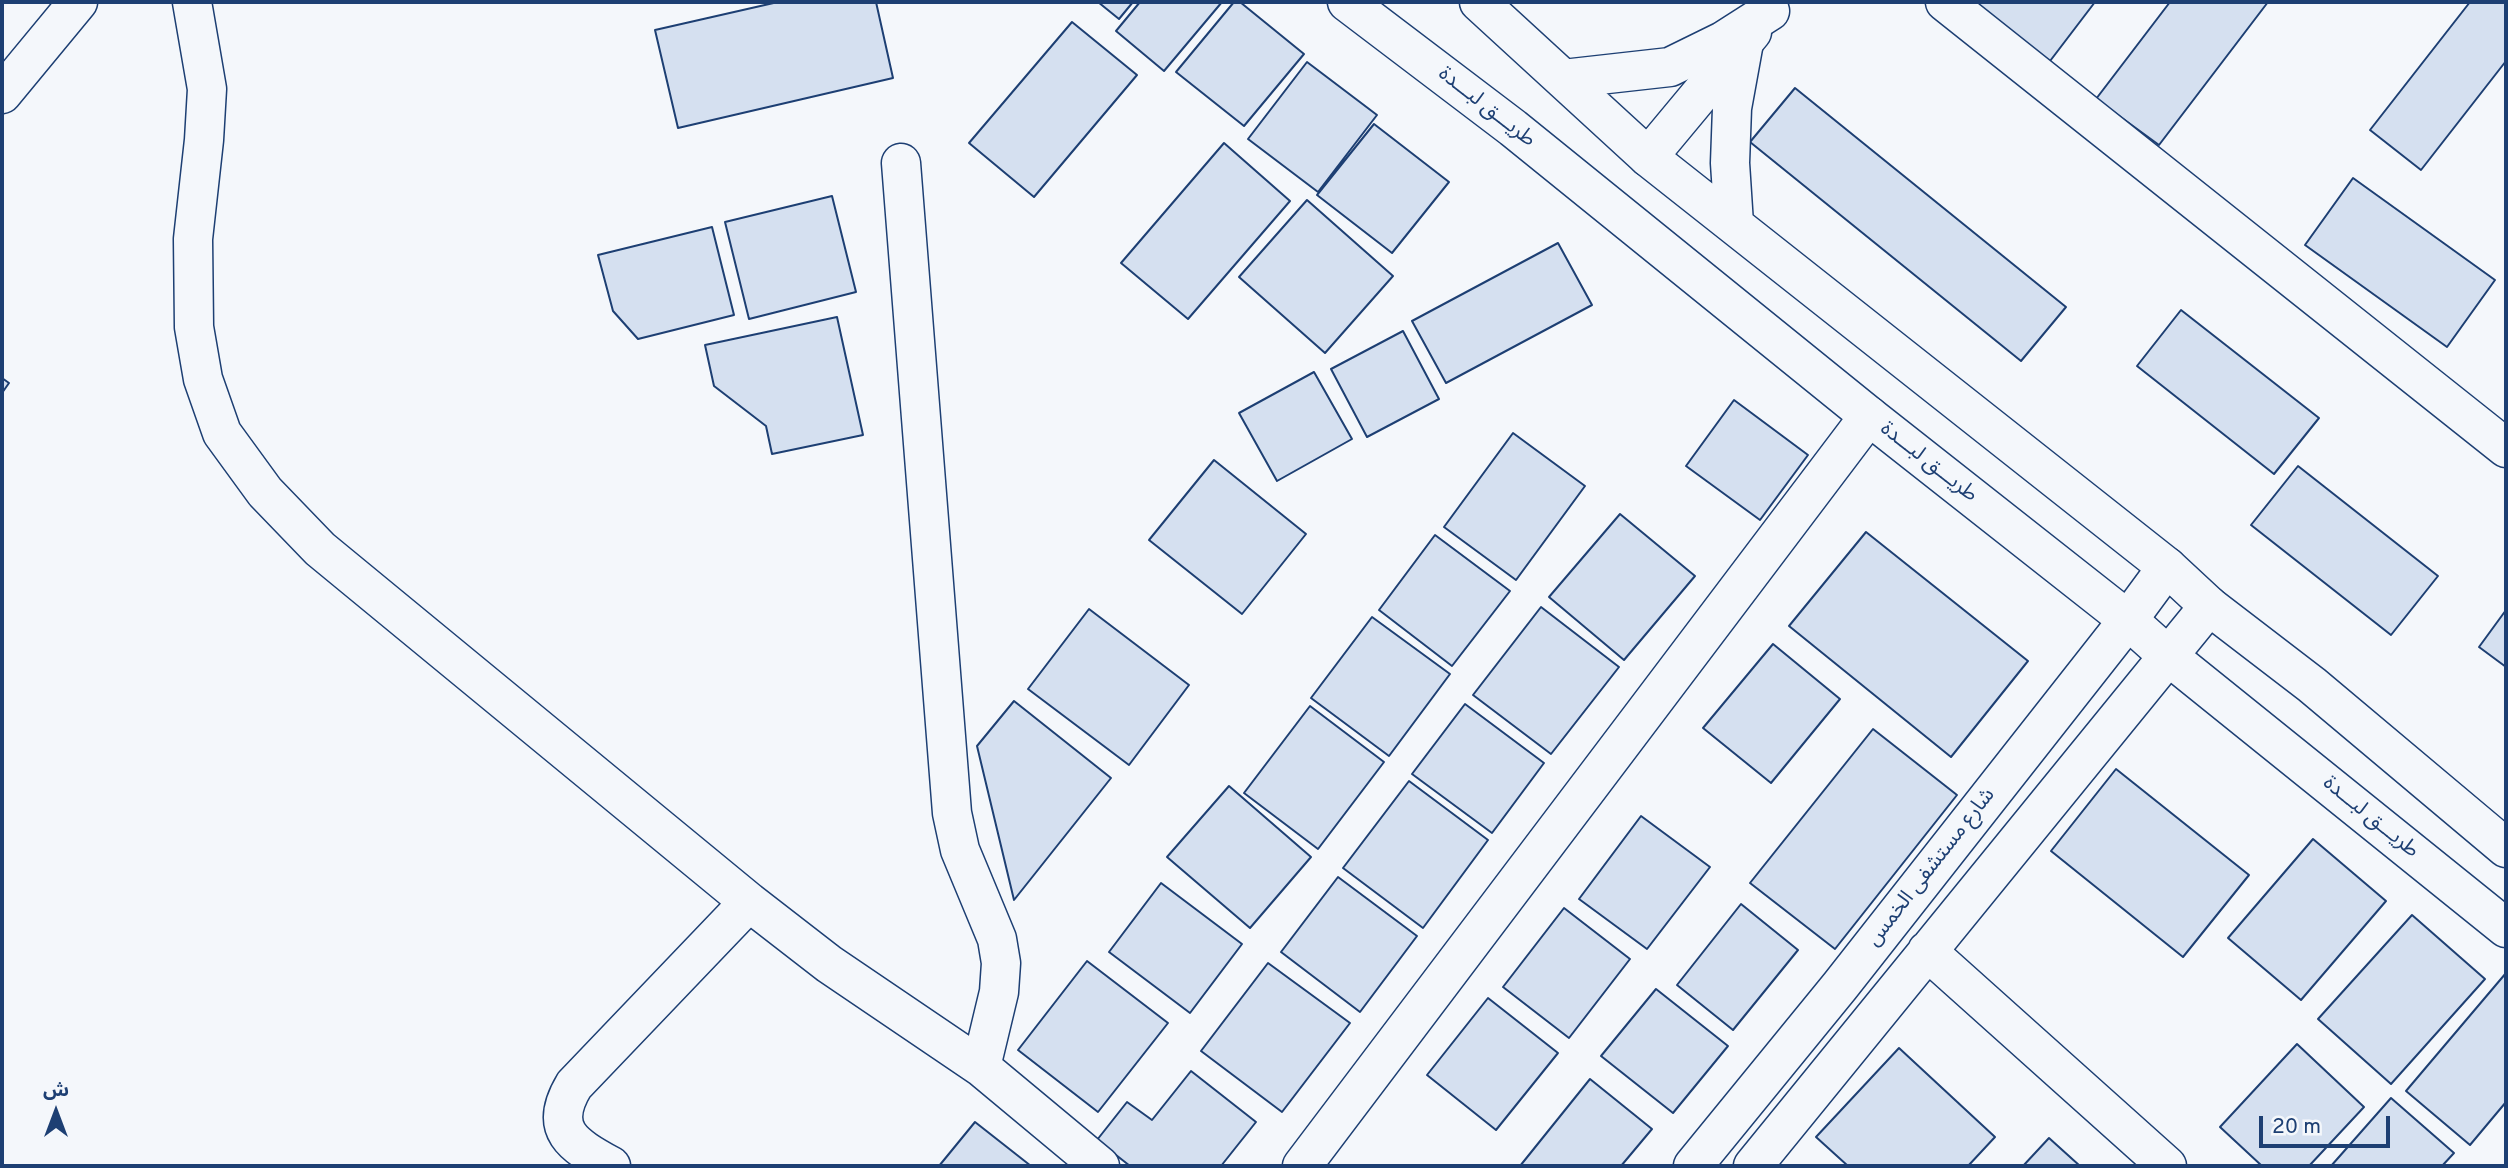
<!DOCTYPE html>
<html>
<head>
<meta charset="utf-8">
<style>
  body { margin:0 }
  #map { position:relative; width:2508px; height:1168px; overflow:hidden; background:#f4f7fb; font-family:Overpass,"Noto Sans Arabic",sans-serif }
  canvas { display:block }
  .frame { position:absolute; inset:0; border:4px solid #1d3f73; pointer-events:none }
  .north { position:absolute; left:21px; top:1077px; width:70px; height:70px; -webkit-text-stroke:5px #f4f7fb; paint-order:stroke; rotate:0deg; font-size:19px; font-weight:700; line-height:28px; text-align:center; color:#1d3f73 }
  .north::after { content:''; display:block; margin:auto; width:24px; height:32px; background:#1d3f73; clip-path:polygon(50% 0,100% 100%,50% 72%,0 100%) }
  .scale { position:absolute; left:2259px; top:1116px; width:131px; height:32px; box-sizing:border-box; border:4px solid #1d3f73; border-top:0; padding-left:9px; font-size:21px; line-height:24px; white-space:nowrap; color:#1d3f73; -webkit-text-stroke:5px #f4f7fb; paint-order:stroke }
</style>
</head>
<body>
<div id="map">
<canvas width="2508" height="1168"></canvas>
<div class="frame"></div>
<div class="north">ش</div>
<div class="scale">20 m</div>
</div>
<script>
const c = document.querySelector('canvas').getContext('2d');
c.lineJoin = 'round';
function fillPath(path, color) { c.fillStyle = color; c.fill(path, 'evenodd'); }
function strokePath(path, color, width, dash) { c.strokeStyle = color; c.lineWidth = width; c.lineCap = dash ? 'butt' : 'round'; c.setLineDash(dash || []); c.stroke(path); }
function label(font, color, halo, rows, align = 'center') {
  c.font = font + ' Overpass,"Noto Sans Arabic",sans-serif'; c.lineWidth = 5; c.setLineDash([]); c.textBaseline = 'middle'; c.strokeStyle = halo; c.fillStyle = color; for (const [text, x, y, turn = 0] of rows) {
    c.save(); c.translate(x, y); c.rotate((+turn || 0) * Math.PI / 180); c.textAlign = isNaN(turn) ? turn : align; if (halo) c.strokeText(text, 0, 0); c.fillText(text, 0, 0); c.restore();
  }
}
const building = new Path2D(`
  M778,2H876L893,78L678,128L655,30Z
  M1098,2H1133L1119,19Z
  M1140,2H1222L1164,71L1116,31Z
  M1234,2H1240L1304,54L1244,126L1176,72Z
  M1962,2H2095L2047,65Z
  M2170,2H2268L2159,145L2096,99Z
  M2470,2H2506V61L2421,170L2370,130Z
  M1072,22L1137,75L1034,197L969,143Z
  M1307,62L1377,115L1318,192L1248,139Z
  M1795,88L2066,307L2021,361L1750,142Z
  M1374,124L1449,182L1392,253L1317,195Z
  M1224,143L1290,201L1188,319L1121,263Z
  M2353,178L2495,280L2447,347L2305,245Z
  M832,196L856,292L749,319L725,222Z
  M1307,200L1393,276L1325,353L1239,277Z
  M712,227L734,315L638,339L613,311L598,255Z
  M1558,243L1592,305L1446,383L1412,321Z
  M2181,310L2319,418L2274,474L2137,366Z
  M837,317L863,435L772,454L766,426L714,386L705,345Z
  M1403,331L1439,399L1367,437L1331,369Z
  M1314,372L1352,439L1277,481L1239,413Z
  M2,378L9,383L2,393Z
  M1734,400L1808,455L1760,520L1686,466Z
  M1513,433L1585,486L1516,580L1444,527Z
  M1214,460L1306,534L1242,614L1149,540Z
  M2298,466L2438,576L2391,635L2251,525Z
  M1620,514L1695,576L1624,660L1549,597Z
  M1866,532L2028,661L1951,757L1789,626Z
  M1435,535L1510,591L1452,666L1379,610Z
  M1541,607L1619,667L1551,754L1473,695Z
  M1089,609L1189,685L1129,765L1028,689Z
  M2506,610V667L2479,647Z
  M1372,617L1450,674L1389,756L1311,698Z
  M1773,644L1840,699L1771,783L1703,728Z
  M1014,701L1111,778L1014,900L977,746Z
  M1465,704L1544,763L1492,833L1412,774Z
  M1310,706L1384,762L1318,849L1244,793Z
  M1873,729L1957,795L1835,949L1750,883Z
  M2116,769L2249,875L2183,957L2051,851Z
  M1409,781L1488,840L1423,928L1343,868Z
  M1229,786L1311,857L1250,928L1167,857Z
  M1641,816L1710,867L1647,949L1579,899Z
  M2313,839L2386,901L2301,1000L2228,938Z
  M1338,877L1417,936L1360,1012L1281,952Z
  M1161,883L1242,944L1190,1013L1109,952Z
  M1741,904L1798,950L1733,1030L1677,985Z
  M1564,908L1630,959L1569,1038L1503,987Z
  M2412,915L2485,979L2391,1084L2318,1019Z
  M1087,961L1168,1023L1098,1112L1018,1050Z
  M1268,963L1350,1023L1282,1112L1201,1051Z
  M2506,973V1102L2470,1145L2406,1091Z
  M1656,989L1728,1046L1673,1113L1601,1056Z
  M1488,998L1558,1053L1496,1130L1427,1075Z
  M2297,1044L2364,1107L2309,1166H2262L2220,1127Z
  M1899,1048L1995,1137L1968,1166H1848L1816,1137Z
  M1191,1071L1256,1122L1221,1166H1130L1097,1140L1127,1102L1152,1120Z
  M1590,1079L1652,1129L1621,1166H1520Z
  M2391,1098L2454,1153L2442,1166H2331Z
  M975,1122L1031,1166H939Z
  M2049,1138L2080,1166H2023Z`);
fillPath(building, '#d5e0f0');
strokePath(building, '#1d3f73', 2);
const minor = new Path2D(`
  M192,2L207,89L204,140L193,239L194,327L203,379L222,433L265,492L320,549L749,902L829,964L981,1067
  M1945,2L2506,448
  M2,94L78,2
  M1648,157L1752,32
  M901,163L952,813L960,850L997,939L1001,963L999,992L981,1067L1100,1166
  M1927,951L2167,1166
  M611,1166C573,1145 547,1130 574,1085L749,902
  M1302,1166L1869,416
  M1693,1166L1840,986L2128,620L2167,567
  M1753,1166L2209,606`);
const tertiary = new Path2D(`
  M1347,2L1513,128L1869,416L2128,620L2167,655L2506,928
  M1479,2L1648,157L2167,567L2209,606L2312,685L2506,848
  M1563,79L1670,67L1723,41L1770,11
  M1734,224L1730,163L1732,108L1744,42`);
strokePath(minor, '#1d3f73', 41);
strokePath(tertiary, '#1d3f73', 41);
strokePath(minor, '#f4f7fb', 38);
strokePath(tertiary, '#f4f7fb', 38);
label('21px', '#1d3f73', '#f4f7fb', [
  ["طريـــق لبـــدة",1486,108,38],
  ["طريـــق لبـــدة",1928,463,38],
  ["طريـــق لبـــدة",2370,818,39],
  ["شارع مستشفى الخمس",1932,868,-52]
]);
</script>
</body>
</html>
